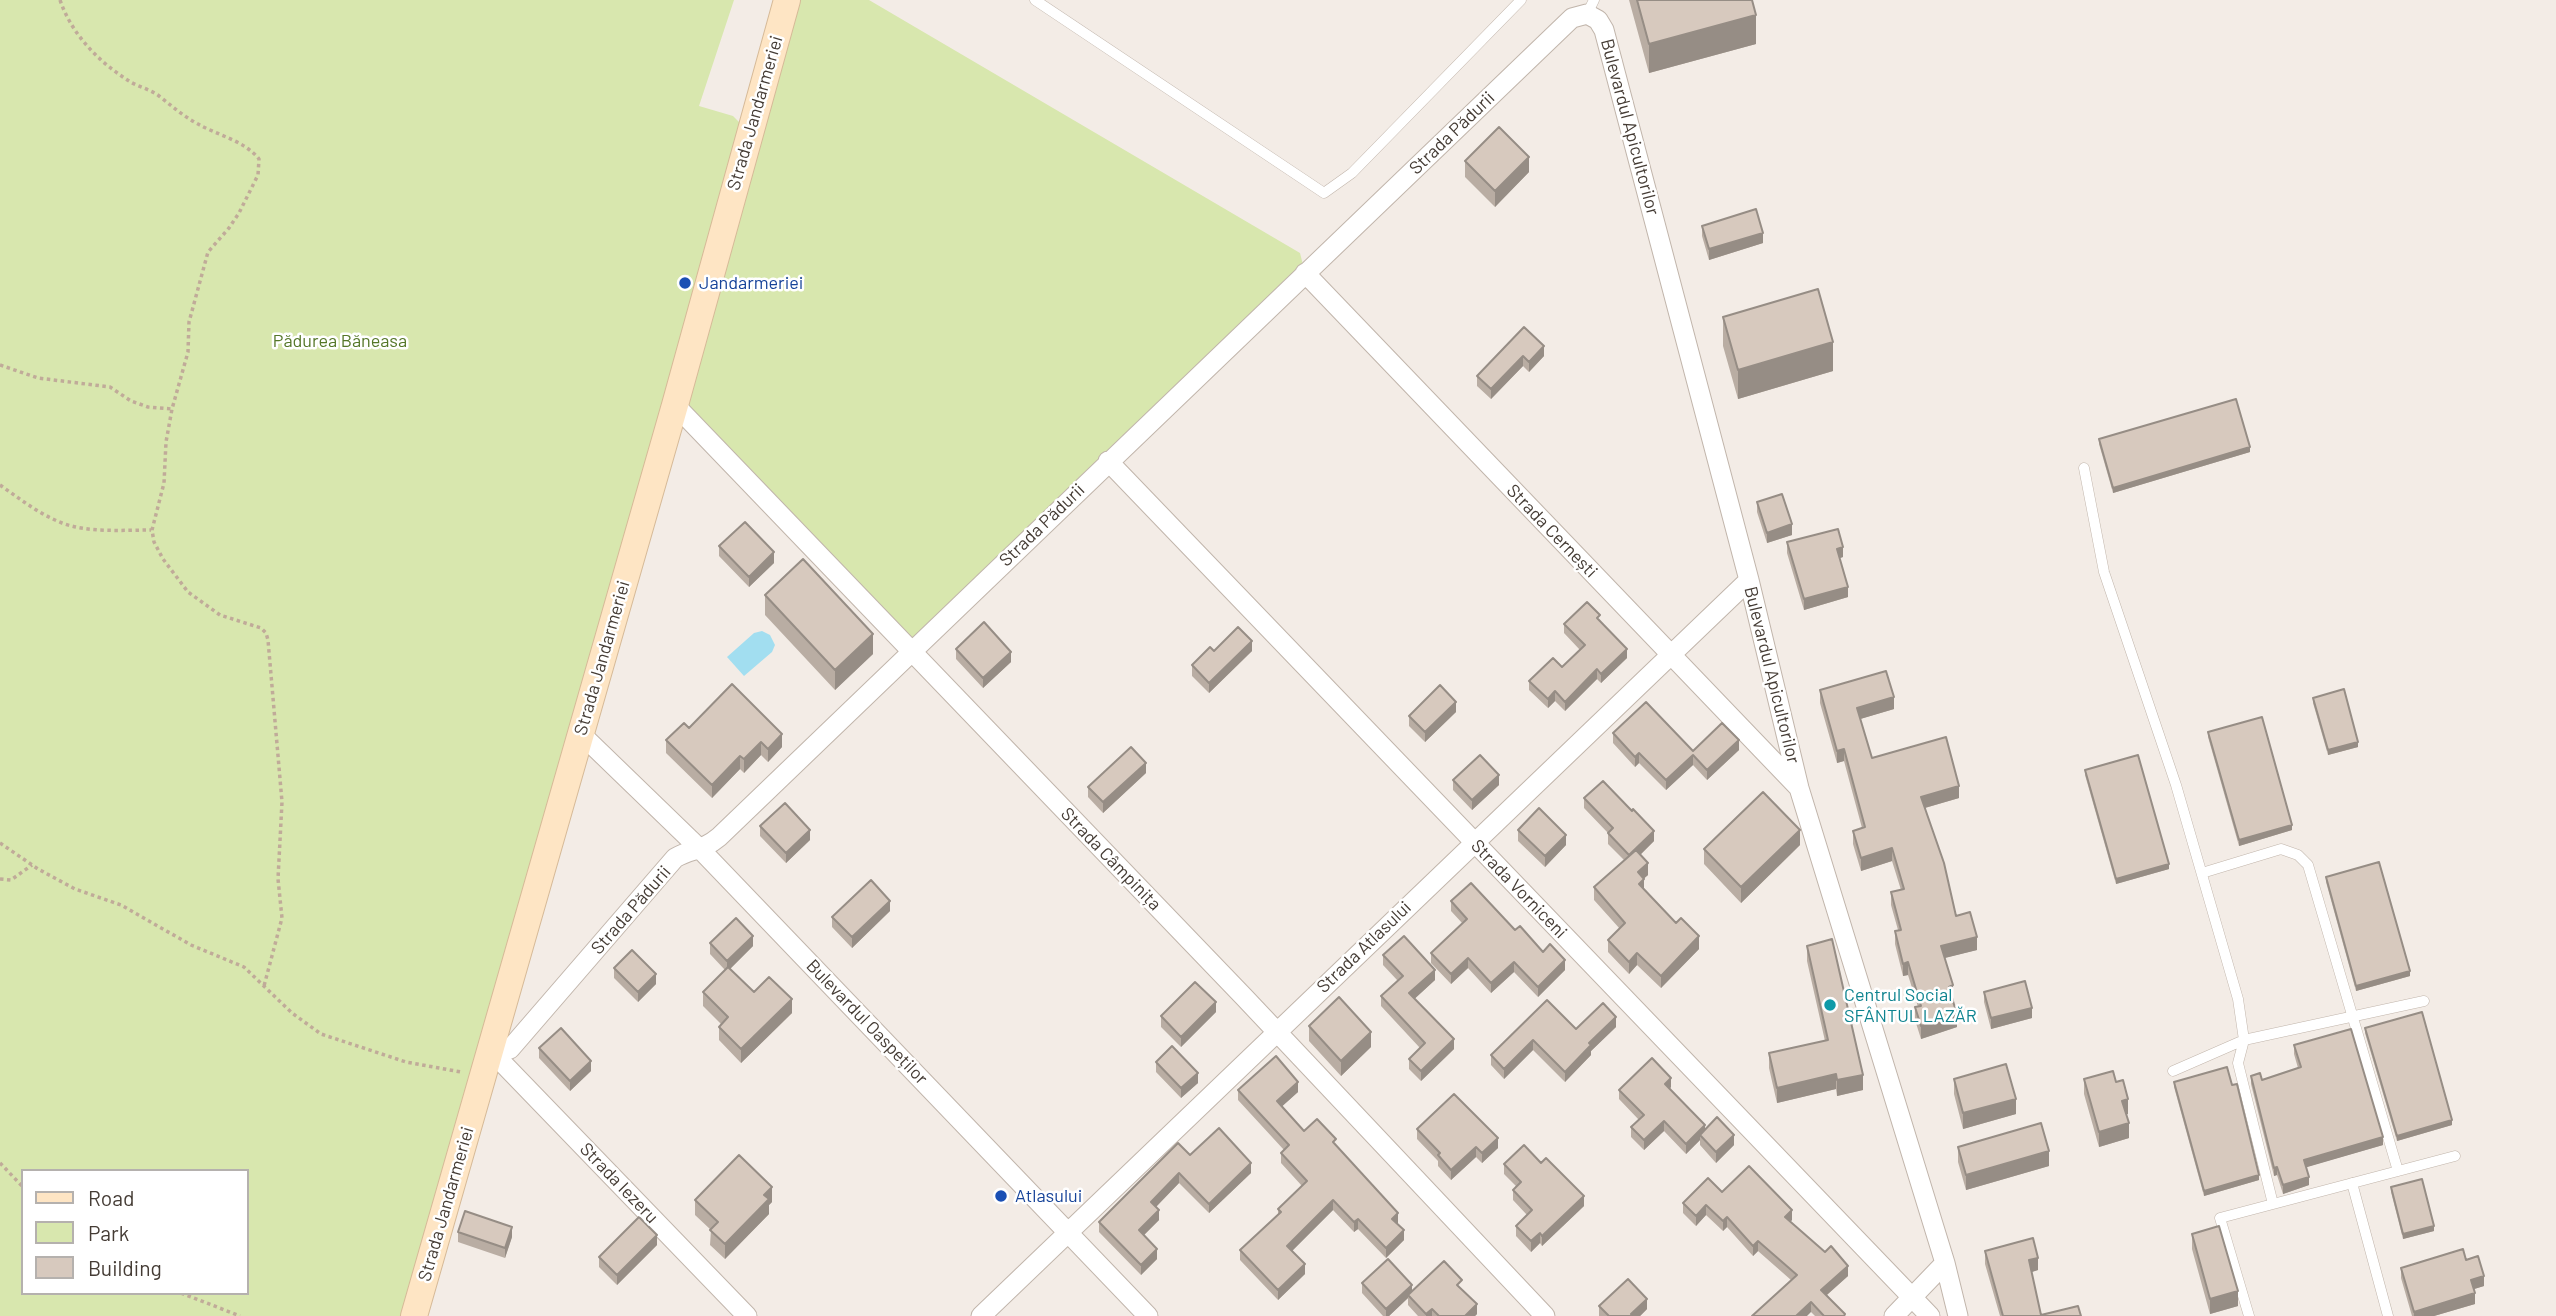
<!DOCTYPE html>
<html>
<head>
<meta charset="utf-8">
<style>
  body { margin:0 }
  #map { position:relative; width:2556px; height:1316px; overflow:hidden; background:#f3ece6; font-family:Barlow,sans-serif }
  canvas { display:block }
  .legend { position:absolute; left:21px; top:1169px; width:228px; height:126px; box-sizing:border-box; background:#fff; border:2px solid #b5b1ae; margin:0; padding:9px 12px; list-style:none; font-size:21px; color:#453c35 }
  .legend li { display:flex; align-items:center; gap:14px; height:35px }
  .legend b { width:35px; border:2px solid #b5b1ae }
</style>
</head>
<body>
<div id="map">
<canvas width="2556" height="1316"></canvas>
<ul class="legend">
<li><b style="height:9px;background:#fee5c4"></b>Road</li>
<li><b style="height:19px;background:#d8e7ae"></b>Park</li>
<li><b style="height:19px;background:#d7c9be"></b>Building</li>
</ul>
</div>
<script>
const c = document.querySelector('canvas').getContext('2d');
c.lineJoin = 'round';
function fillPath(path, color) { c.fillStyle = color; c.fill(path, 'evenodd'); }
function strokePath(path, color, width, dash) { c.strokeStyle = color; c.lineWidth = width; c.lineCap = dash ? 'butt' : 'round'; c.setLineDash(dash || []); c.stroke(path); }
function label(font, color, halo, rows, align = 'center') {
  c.font = font + ' Barlow,sans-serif'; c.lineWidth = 5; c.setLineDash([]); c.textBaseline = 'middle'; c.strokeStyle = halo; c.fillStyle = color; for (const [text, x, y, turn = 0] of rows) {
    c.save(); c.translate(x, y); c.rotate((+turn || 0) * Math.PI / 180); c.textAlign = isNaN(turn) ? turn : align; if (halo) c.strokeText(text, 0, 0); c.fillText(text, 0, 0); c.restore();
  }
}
fillPath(new Path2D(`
  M0,0H734L699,106L733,116L749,132L787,0H869L1300,253L1305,273L911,651L676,406L414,1316H0ZM23,1171H247V1293H23Z`), '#d8e7ae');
fillPath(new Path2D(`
  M762,631L770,635L775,645L772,652L744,676L727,657L754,633Z`), '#a2def0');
const lane = new Path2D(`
  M1035,0L1324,193L1352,173L1521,0
  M1587,14L1594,0
  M2084,468L2104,572L2176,785L2238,999L2244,1040L2238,1063L2273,1204
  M2202,873L2281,849L2298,855L2308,865L2398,1171
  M2173,1071L2244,1040L2424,1001
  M2352,1183L2388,1316
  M2249,1316L2220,1218L2455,1156`);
const street = new Path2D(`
  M1305,273L1799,788
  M675,405L1244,997L1545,1316
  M1108,461L1930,1316
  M580,733L701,850L1148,1316
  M490,1050L498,1053L510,1049L675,858C692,848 701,852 719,837L1572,18L1587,14L1598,20L1604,30L1749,580L1799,788L1945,1263L1958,1316
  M490,1050L747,1316
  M981,1316L1749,580
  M1894,1316L1945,1263`);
const secondary = new Path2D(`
  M414,1316L675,405L787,0`);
strokePath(lane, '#c1b5ab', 11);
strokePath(street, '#c1b5ab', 21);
strokePath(secondary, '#d6ba98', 28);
strokePath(new Path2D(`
  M60,0C72,35 99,62 129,81C138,87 150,89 159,96C172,106 183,116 198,124C217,135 245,141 259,159L258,175L239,213L229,228L208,252L189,322L188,352L172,409L166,442L164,483L152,530L154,542L163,559L188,592L220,615L261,628L266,633L268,640L282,802L278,879L282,918L264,986
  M0,365L38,378L110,387L131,401L148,407L172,409
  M0,485C20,499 39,514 62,523C89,533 123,530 151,530
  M0,843L38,869L75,889L121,905L191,945L244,967L292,1013L321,1034L406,1062L461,1072
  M0,879L11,880L32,865
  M0,1163L23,1187
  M181,1293L240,1316`), '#c0ab99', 3.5, [3.5, 3.5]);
strokePath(lane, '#fff', 10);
strokePath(street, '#fff', 19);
strokePath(secondary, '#fee5c4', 26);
fillPath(new Path2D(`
  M1629,0H1752L1756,44L1649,73Z
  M1465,161L1529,172L1495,207L1465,177Z
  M1702,226L1763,243L1709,260L1702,236Z
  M1723,317L1833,371L1738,399L1723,346Z
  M1524,327L1544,356L1529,372L1523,366L1491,399L1477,386V376Z
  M2099,439L2250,452L2113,493L2099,444Z
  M1757,502L1792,535L1767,543L1757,512Z
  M1787,542L1843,557L1840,558L1848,597L1804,610L1787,553Z
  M719,546L774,563L749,587L719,556Z
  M765,595L873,654L835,690L765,615Z
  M1600,621L1627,658L1601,683L1597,679L1565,711L1555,701L1548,708L1529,690V681L1562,667L1580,650L1564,633V624Z
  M956,649L1011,662L983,688L956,659Z
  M1214,651H1252L1209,693L1192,676V665Z
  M732,684L782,747L768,762L761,755L744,773L740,769L712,798L666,753V740L689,728Z
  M1820,690L1894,709L1860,719L1872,758L1959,798L1925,808L1956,916L1977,950L1944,958L1953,998L1957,1027L1921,1039L1915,1020V1007H1918L1908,975L1903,976L1895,944V931L1898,930L1891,905V892L1901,890L1892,861L1861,871L1853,844V831L1862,828L1844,761L1837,763L1820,703Z
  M2313,698L2358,747L2328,755L2313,703Z
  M1456,712L1425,742L1409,726V716Z
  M2208,732L2292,830L2239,846L2208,737Z
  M1613,733L1693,751L1739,750L1707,780L1693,765L1666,790L1639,763L1635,767L1613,743Z
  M2085,770L2169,869L2116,884L2085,775Z
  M1146,773L1103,813L1088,797V787Z
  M1453,780L1499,785L1472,810L1453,790Z
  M1584,798L1632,811L1654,841L1640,855L1648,875L1644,878V890L1699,949L1661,988L1637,965L1629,974L1608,952V940L1620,929L1594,900V887L1624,860L1608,844V833L1584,808Z
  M760,826L810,840L786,863L760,836Z
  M1518,830L1566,845L1545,867L1518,841Z
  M1800,845L1741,903L1704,864V849Z
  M2326,877L2410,976L2356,991L2326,882Z
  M1451,901L1515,930L1565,970L1538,997L1514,972L1491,993L1468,968L1451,984L1431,963V953L1463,924L1451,911Z
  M890,911L852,948L832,927V917Z
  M710,943L753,946L730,969L754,992L792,1013L741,1063L719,1040V1027L721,1024L703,1006V992L725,970L710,954Z
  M1807,946L1863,1090L1837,1096L1836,1089L1777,1103L1769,1068V1053L1825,1041L1807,961Z
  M1383,955L1435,980L1414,999L1454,1049L1421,1081L1409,1069V1059L1420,1048L1381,1006V996L1398,981L1383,965Z
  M614,968L656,984L638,1002L614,978Z
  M1984,992L2032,1018L1991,1029L1984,1002Z
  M1547,1000L1576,1029L1616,1027L1591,1051V1055L1565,1082L1533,1050L1504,1079L1491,1065V1055Z
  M1216,1012L1181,1047L1161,1027V1016Z
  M1309,1026L1371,1047L1341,1076L1309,1041Z
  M2365,1028L2452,1125L2397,1141L2365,1033Z
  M2294,1045L2383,1145L2306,1167L2309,1185L2283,1194L2277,1175L2274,1176L2251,1084V1076L2262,1080L2298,1068L2294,1054Z
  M539,1048L591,1071L570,1091L539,1058Z
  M1156,1062L1198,1083L1181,1098L1156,1072Z
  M1954,1079L2016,1114L1963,1129L1954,1094Z
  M2084,1079L2116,1082L2128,1114H2126L2129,1138L2099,1147L2084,1094Z
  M2174,1082L2259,1180L2204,1196L2174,1087Z
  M1671,1087L1670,1089L1705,1129L1734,1145L1716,1163L1700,1145V1140L1686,1154L1664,1131L1644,1150L1631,1137V1127L1639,1120L1619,1099V1090Z
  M1238,1090L1298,1092L1282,1106L1304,1131L1336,1146L1398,1223L1397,1224L1404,1240L1386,1258L1358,1229L1354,1232L1333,1210L1292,1251L1305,1274L1278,1300L1240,1260V1250L1278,1214V1209L1302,1186L1281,1163V1153L1284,1150L1238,1100Z
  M1417,1129L1498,1148L1482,1163L1476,1157L1451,1180L1438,1166V1161L1417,1139Z
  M1958,1147L2049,1166L1966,1190L1958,1162Z
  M1190,1155L1251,1173L1209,1213L1179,1183L1156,1207L1159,1220L1144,1235L1157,1259L1141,1275L1099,1232V1222Z
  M1504,1164L1584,1206L1542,1246L1540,1243L1531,1252L1516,1236V1226L1527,1215L1513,1200V1190L1516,1186L1504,1174Z
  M2391,1187L2434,1231L2403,1239L2391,1192Z
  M1722,1192L1792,1220L1790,1222L1848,1276L1827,1295L1845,1316H1815L1811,1312L1791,1280L1758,1251L1753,1256L1727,1227L1723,1231L1706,1215L1696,1226L1683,1213V1203Z
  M695,1200L772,1202L769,1205V1214L725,1259L710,1245L711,1230L695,1215Z
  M458,1232L512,1237L505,1258L458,1242Z
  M2192,1234L2238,1306L2210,1314L2192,1249Z
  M657,1245L617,1285L599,1267V1257Z
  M1985,1251L2038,1270L2031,1272L2041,1315L2081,1316H2000L1985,1264Z
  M2466,1260L2484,1286L2474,1289L2475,1304L2434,1316H2412L2401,1278V1268Z
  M1362,1283L1412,1292L1462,1289L1477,1314L1475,1316H1418L1408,1305V1298L1389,1316H1383L1362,1293Z
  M1599,1306L1647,1309L1640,1316H1599Z`), '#b9ada3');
fillPath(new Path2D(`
  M1756,15V44L1649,73V44Z
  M1529,157V172L1495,207V191Z
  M1763,233V243L1709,260V249Z
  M1833,342V371L1738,399V370Z
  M1544,346V356L1529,372V362Z
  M1523,356V366L1491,399V389Z
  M2250,447V452L2113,493V488Z
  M1792,524V535L1767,543V533Z
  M1843,547V557L1837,559V549Z
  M774,552V563L749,587V577Z
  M1848,587V597L1804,610V599Z
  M873,634V654L835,690V670Z
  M1252,641V651L1209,693V683Z
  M1627,649V658L1601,683V674Z
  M1011,652V662L983,688V678Z
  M1597,669V679L1565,711V702Z
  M1555,691V701L1548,708V699Z
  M1894,697V709L1857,720V708Z
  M1456,702V712L1425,742V732Z
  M782,734V747L768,762V749Z
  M1739,740V750L1707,780V770Z
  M761,742V755L744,773V759Z
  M2358,742V747L2328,755V750Z
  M1844,749V761L1837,763V751Z
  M1639,753V763L1635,767V757Z
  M1693,755V765L1666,790V780Z
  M740,756V769L712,798V785Z
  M1146,763V773L1103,813V802Z
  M1499,775V785L1472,810V800Z
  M1959,786V798L1921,809V797Z
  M2292,825V830L2239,846V840Z
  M810,830V840L786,863V853Z
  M1800,830V845L1741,903V887Z
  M1654,831V841L1629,866V855Z
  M1566,835V845L1545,867V856Z
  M1892,848V861L1861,871V858Z
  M1648,863V875L1638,884V872Z
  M2169,864V869L2116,884V879Z
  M1644,879V891L1639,884Z
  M890,901V911L852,948V937Z
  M753,936V946L727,972V961Z
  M1699,936V949L1661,988V976Z
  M1977,937V950L1941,959V946Z
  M1637,953V965L1629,974V962Z
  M1468,958V968L1451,984V974Z
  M1565,960V970L1538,997V987Z
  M1514,962V972L1491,993V983Z
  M1908,962V975L1903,976V964Z
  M1435,970V980L1409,1004V993Z
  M2410,971V976L2356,991V986Z
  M656,974V984L638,1002V992Z
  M1953,985V998L1949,999V987Z
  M792,999V1013L741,1063V1049Z
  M1216,1002V1012L1181,1047V1037Z
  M2032,1008V1018L1991,1029V1018Z
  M1957,1015V1027L1921,1039V1026Z
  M1616,1017V1027L1591,1051V1055L1565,1082V1072L1589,1043Z
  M1371,1032V1047L1341,1076V1061Z
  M1454,1039V1049L1421,1081V1071Z
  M1533,1040V1050L1504,1079V1069Z
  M591,1061V1071L570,1091V1081Z
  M1198,1073V1083L1181,1098V1088Z
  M1836,1074V1089L1777,1103V1088Z
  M1863,1075V1090L1837,1096V1080Z
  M1671,1078V1087L1665,1093V1084Z
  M1298,1082V1092L1277,1111V1101Z
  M2016,1099V1114L1963,1129V1113Z
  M2128,1099V1114L2122,1116V1101Z
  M2452,1120V1125L2397,1141V1136Z
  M1664,1121V1131L1644,1150V1140Z
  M2129,1123V1138L2099,1147V1132Z
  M1705,1125V1135H1700V1140L1686,1154V1144Z
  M1734,1135V1145L1716,1163V1152Z
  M2383,1137V1145L2304,1168V1160Z
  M1498,1138V1148L1482,1163V1153Z
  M1476,1147V1157L1451,1180V1170Z
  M2049,1151V1166L1966,1190V1175Z
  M1251,1163V1173L1209,1213V1204Z
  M2277,1167V1175L2274,1176V1168Z
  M1179,1173V1183L1151,1212V1202Z
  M2259,1175V1180L2204,1196V1191Z
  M2309,1177V1185L2283,1194V1185Z
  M772,1187V1202L769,1205V1214L725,1259V1244L764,1195Z
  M1584,1196V1206L1542,1246V1236Z
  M1333,1200V1210L1287,1256V1246Z
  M1706,1205V1215L1696,1226V1216Z
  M1159,1210V1220L1139,1240V1230Z
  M1792,1210V1220L1785,1227V1217Z
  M1398,1213V1223L1392,1229V1219Z
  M1727,1217V1227L1723,1231V1221Z
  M1358,1219V1229L1354,1232V1222Z
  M2434,1226V1231L2403,1239V1234Z
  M512,1227V1237L505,1258V1248Z
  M1404,1230V1240L1386,1258V1248Z
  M1540,1233V1243L1531,1252V1241Z
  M657,1235V1245L617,1285V1275Z
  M1758,1241V1251L1753,1256V1246Z
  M1157,1249V1259L1141,1275V1265Z
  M2038,1258V1270L2029,1273V1260Z
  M1305,1264V1274L1278,1300V1290Z
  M1848,1266V1276L1821,1300V1290Z
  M2484,1276V1286L2471,1290V1280Z
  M1412,1285V1295H1408V1298L1389,1316H1386V1309Z
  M2238,1291V1306L2210,1314V1299Z
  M2475,1293V1304L2434,1316H2414V1312Z
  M1647,1299V1309L1640,1316H1631V1314Z
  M1811,1302V1312L1807,1316H1796Z
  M1477,1304V1314L1475,1316H1465Z
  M1432,1309V1316H1426V1314Z`), '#968d85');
const building = new Path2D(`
  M1637,0H1752L1756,15L1649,44Z
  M1499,127L1529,157L1495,191L1465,161Z
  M1756,209L1763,233L1709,249L1702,226Z
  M1818,289L1833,342L1738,370L1723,317Z
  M1524,327L1544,346L1529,362L1523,356L1491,389L1477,376Z
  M2236,399L2250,447L2113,488L2099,439Z
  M1782,494L1792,524L1767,533L1757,502Z
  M745,522L774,552L749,577L719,546Z
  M1838,529L1843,547L1837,549L1848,587L1804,599L1787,542Z
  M803,559L873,634L835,670L765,595Z
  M1587,602L1600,615L1597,618L1627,649L1601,674L1597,669L1565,702L1555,691L1548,699L1529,681L1553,658L1562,667L1585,645L1564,624Z
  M984,622L1011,652L983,678L956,649Z
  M1238,627L1252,641L1209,683L1192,665L1210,647L1214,651Z
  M1886,671L1894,697L1857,708L1872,758L1946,737L1959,786L1921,797L1944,863L1956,916L1970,912L1977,937L1941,946L1953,985L1949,987L1957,1015L1921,1026L1915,1007L1921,1006L1908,962L1903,964L1895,931L1901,930L1891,892L1904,889L1892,848L1861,858L1853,831L1865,827L1844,749L1837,751L1820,690Z
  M732,684L782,734L768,749L761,742L744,759L740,756L712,785L666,740L684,723L689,728Z
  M1440,685L1456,702L1425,732L1409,716Z
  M2344,689L2358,742L2328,750L2313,698Z
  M1646,702L1693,751L1722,723L1739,740L1707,770L1693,755L1666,780L1639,753L1635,757L1613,733Z
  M2262,717L2292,825L2239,840L2208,732Z
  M1131,747L1146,763L1103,802L1088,787Z
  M1480,755L1499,775L1472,800L1453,780Z
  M2138,755L2169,864L2116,879L2085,770Z
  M1603,781L1632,811L1633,809L1654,831L1629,855L1608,833L1613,828L1584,798Z
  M1763,792L1800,830L1741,887L1704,849Z
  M785,803L810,830L786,853L760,826Z
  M1539,808L1566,835L1545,856L1518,830Z
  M1636,850L1648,863L1638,872L1644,879L1639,884L1676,923L1681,918L1699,936L1661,976L1637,953L1629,962L1608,940L1625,923L1594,887Z
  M2379,862L2410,971L2356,986L2326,877Z
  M871,880L890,901L852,937L832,917Z
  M1471,883L1515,930L1520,926L1543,952L1550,944L1565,960L1538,987L1514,962L1491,983L1468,958L1451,974L1431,953L1467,919L1451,901Z
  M736,918L753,936L727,961L710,943Z
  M1404,936L1435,970L1409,993L1454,1039L1421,1071L1409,1059L1425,1043L1381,996L1403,976L1383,955Z
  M1832,939L1863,1075L1837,1080L1836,1074L1777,1088L1769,1053L1828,1040L1807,946Z
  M632,950L656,974L638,992L614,968Z
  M728,967L754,992L769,977L792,999L741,1049L719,1027L728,1017L703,992Z
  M2025,981L2032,1008L1991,1018L1984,992Z
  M1195,982L1216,1002L1181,1037L1161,1016Z
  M1339,997L1371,1032L1341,1061L1309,1026Z
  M1547,1000L1576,1029L1603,1003L1616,1017L1589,1043L1591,1045L1565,1072L1533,1040L1504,1069L1491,1055Z
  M2422,1012L2452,1120L2397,1136L2365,1028Z
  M561,1028L591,1061L570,1081L539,1048Z
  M2351,1029L2383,1137L2304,1160L2309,1177L2283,1185L2277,1167L2274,1168L2251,1076L2260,1073L2262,1080L2301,1067L2294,1045Z
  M1172,1046L1198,1073L1181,1088L1156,1062Z
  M1276,1056L1298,1082L1277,1101L1304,1131L1317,1119L1336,1139L1333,1142L1398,1213L1392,1219L1404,1230L1386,1248L1358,1219L1354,1222L1333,1200L1287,1246L1305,1264L1278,1290L1240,1250L1281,1212L1278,1209L1307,1181L1281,1153L1289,1145L1238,1090Z
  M1652,1058L1671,1078L1665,1084L1705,1125L1686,1144L1664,1121L1644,1140L1631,1127L1644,1115L1619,1090Z
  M2006,1064L2016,1099L1963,1113L1954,1079Z
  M2227,1067L2232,1085L2237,1084L2259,1175L2204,1191L2174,1082Z
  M2113,1071L2116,1082L2123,1080L2128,1099L2122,1101L2129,1123L2099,1132L2084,1079Z
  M1454,1094L1498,1138L1482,1153L1476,1147L1451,1170L1438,1155L1440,1153L1417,1129Z
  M1717,1117L1734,1135L1716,1152L1700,1135Z
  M2041,1123L2049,1151L1966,1175L1958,1147Z
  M1219,1128L1251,1163L1209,1204L1179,1173L1151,1202L1159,1210L1139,1230L1157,1249L1141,1265L1099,1222L1178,1143L1190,1155Z
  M1524,1145L1541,1163L1546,1158L1584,1196L1542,1236L1540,1233L1531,1241L1516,1226L1532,1210L1513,1190L1521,1182L1504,1164Z
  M739,1155L772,1187L764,1195L769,1199L725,1244L710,1230L718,1222L695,1200Z
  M1749,1166L1792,1210L1785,1217L1825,1252L1831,1246L1848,1266L1821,1290L1845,1314L1844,1316H1824L1811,1302L1796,1316H1752L1797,1275L1758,1241L1753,1246L1727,1217L1723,1221L1706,1205L1696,1216L1683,1203L1708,1178L1722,1192Z
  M2422,1179L2434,1226L2403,1234L2391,1187Z
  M465,1211L512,1227L505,1248L458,1232Z
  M639,1217L657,1235L617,1275L599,1257Z
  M2219,1226L2238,1291L2210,1299L2192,1234Z
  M2033,1238L2038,1258L2029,1260L2041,1315L2078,1306L2081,1316H2003L1985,1251Z
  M2463,1249L2466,1260L2478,1256L2484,1276L2471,1280L2475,1293L2414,1312L2401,1268Z
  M1388,1259L1412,1285L1386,1309L1362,1283Z
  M1444,1261L1462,1280L1457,1285L1477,1304L1465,1316H1439L1432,1309L1426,1314L1408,1295Z
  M1628,1279L1647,1299L1631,1314L1632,1316H1609L1599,1306Z`);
fillPath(building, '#d7c9be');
strokePath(building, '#968d85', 2);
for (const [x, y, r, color] of [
  [685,283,7,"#1a4fb4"],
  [1830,1005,7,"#0f9aa8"],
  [1001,1196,7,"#1a4fb4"]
]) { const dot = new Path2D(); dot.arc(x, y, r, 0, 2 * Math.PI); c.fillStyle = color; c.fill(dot); strokePath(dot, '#fff', 2.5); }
label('18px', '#453c35', '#fff', [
  ["Strada Jandarmeriei",755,113,-74],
  ["Bulevardul Apicultorilor",1630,127,75],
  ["Strada Pădurii",1452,133,-44],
  ["Strada Pădurii",1042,525,-44],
  ["Strada Cernești",1552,531,46],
  ["Strada Jandarmeriei",602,658,-74],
  ["Bulevardul Apicultorilor",1772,675,76],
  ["Strada Câmpinița",1111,859,46],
  ["Strada Vorniceni",1519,889,46],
  ["Strada Pădurii",631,910,-49],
  ["Strada Atlasului",1364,947,-44],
  ["Bulevardul Oaspeților",867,1022,46],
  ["Strada Iezeru",619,1183,46],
  ["Strada Jandarmeriei",446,1204,-74]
]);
label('18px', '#164399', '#fff', [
  ["Jandarmeriei",699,283],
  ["Atlasului",1015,1196]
], 'left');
label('18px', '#557729', '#fff', [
  ["Pădurea Băneasa",340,341]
]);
label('18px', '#0d838f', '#fff', [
  ["Centrul Social",1844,995],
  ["SFÂNTUL LAZĂR",1844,1016]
], 'left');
</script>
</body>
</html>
